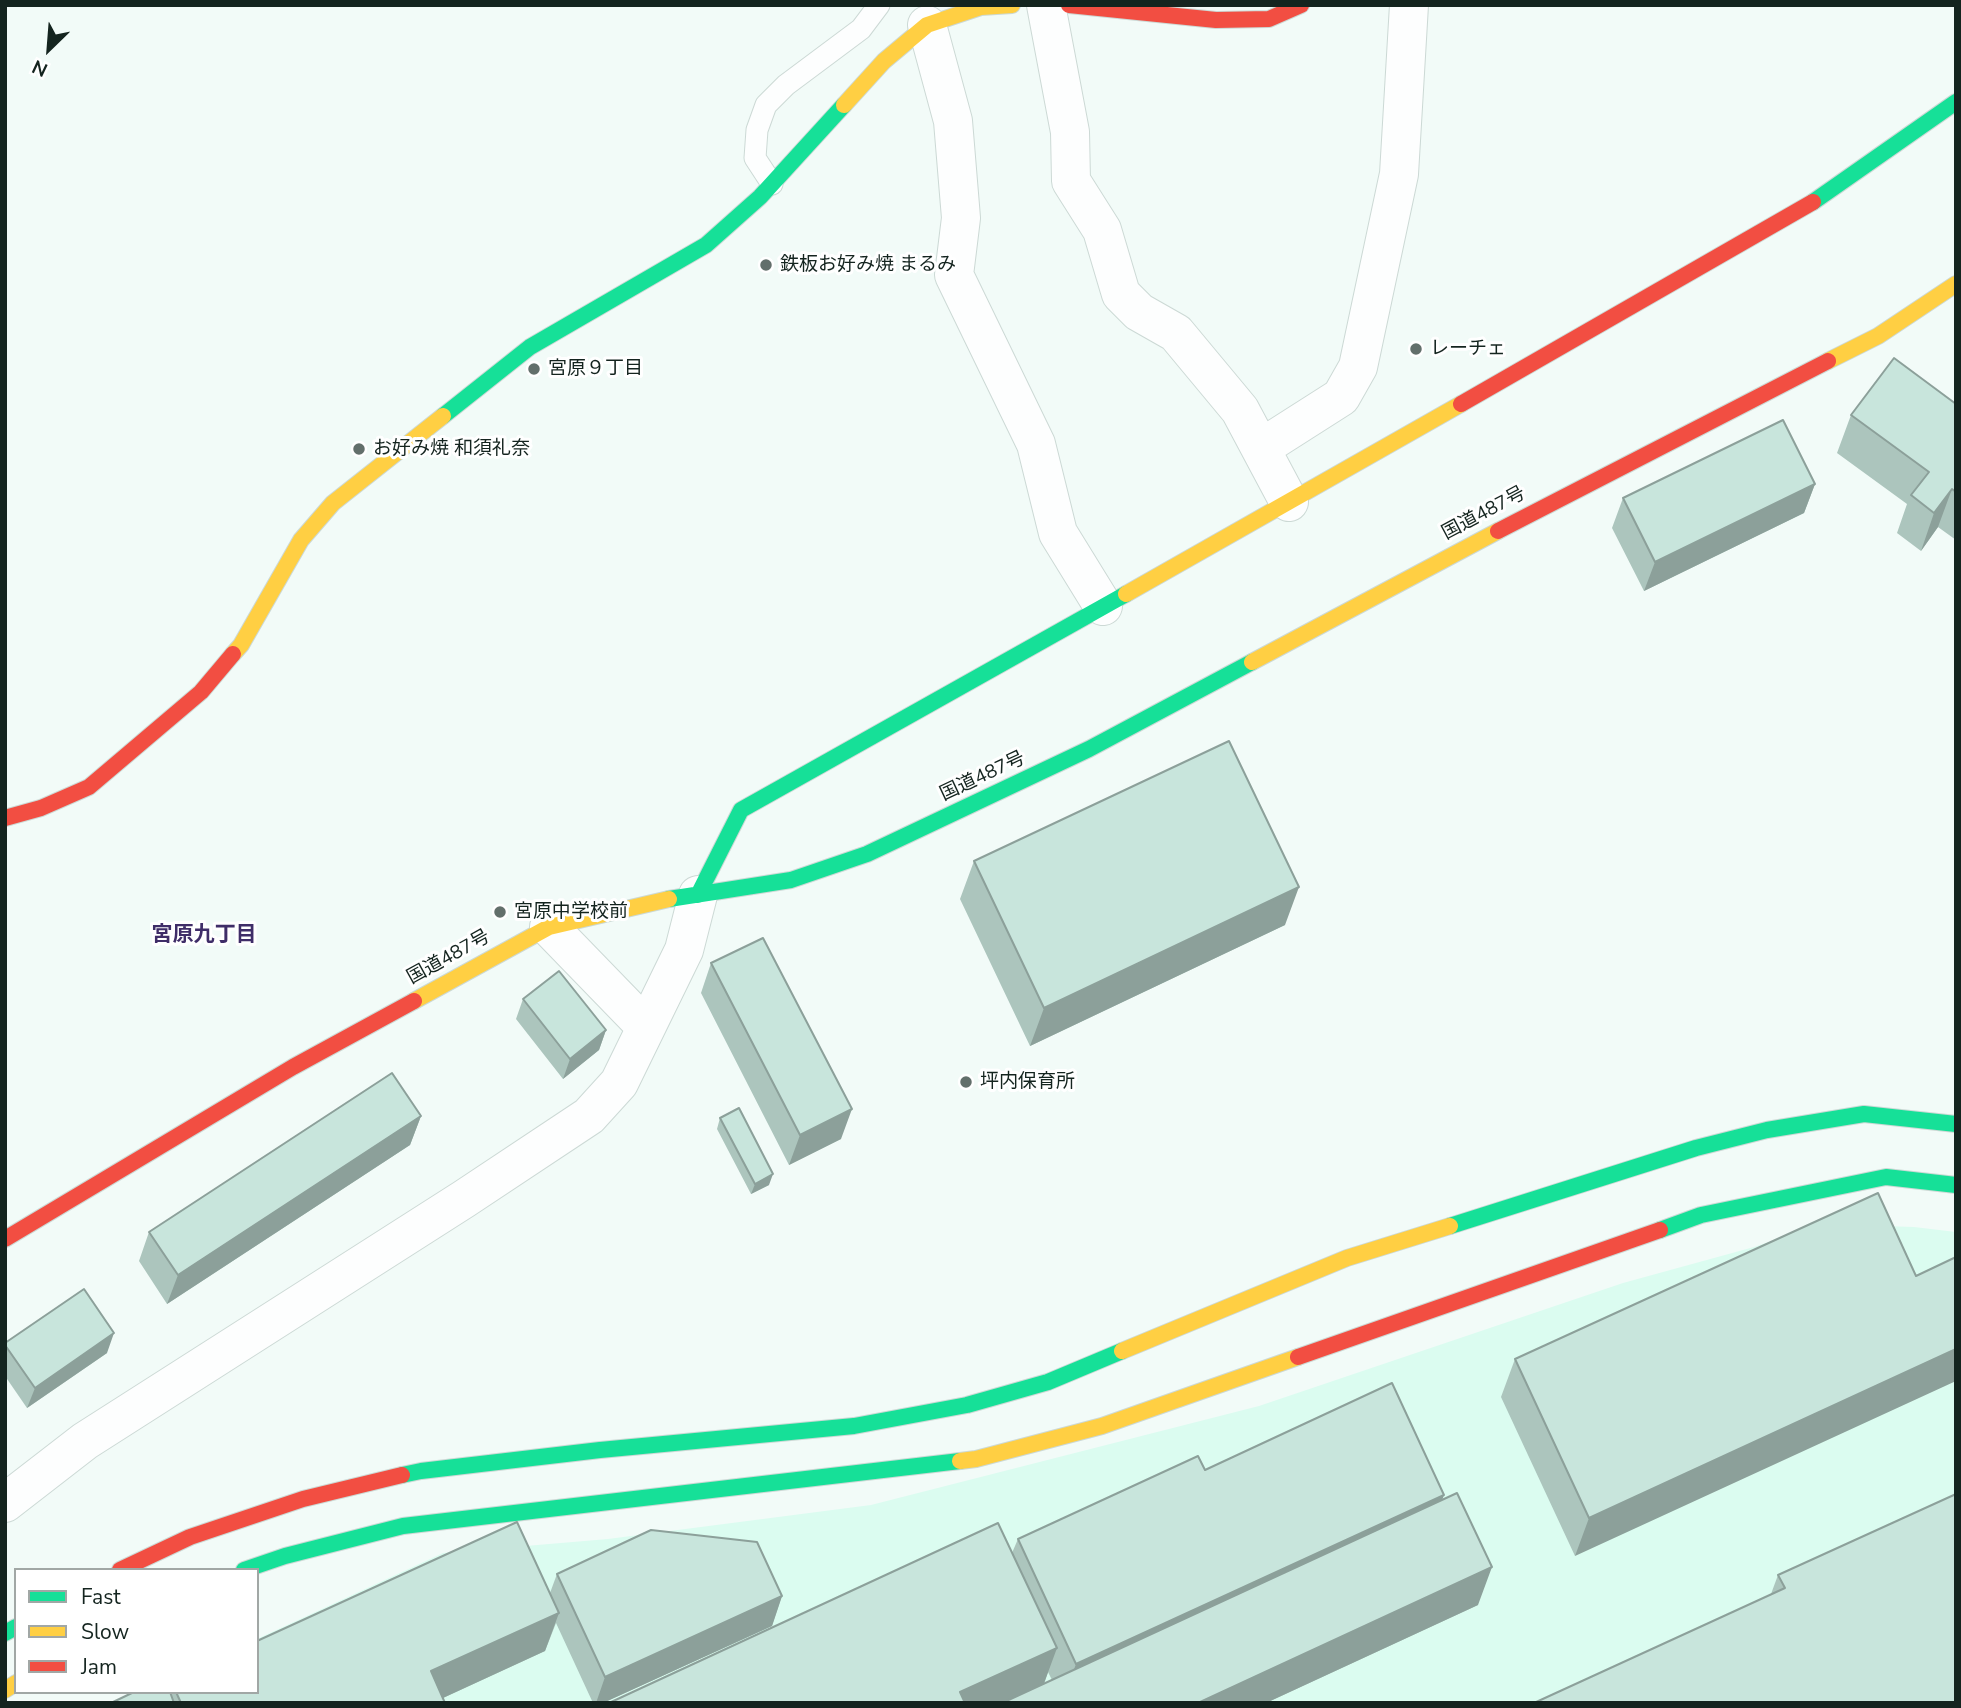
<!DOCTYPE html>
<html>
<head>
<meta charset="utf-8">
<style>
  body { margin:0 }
  #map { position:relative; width:1961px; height:1708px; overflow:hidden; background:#f2fbf8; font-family:"Nunito Sans",sans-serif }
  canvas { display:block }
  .frame { position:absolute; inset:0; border:7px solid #14241f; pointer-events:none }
  .legend { position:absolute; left:14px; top:1568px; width:245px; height:126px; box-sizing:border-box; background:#fff; border:2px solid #a1a7a5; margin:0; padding:9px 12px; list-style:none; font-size:21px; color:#14241f }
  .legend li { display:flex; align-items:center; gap:14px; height:35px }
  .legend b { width:35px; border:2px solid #a1a7a5 }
  .north { position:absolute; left:14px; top:14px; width:70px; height:70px; -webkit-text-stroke:5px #fff; paint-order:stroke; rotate:205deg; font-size:19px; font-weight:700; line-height:28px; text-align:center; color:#14241f }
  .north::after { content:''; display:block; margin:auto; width:24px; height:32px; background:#14241f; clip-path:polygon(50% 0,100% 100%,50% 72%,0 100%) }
</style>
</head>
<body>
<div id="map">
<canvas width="1961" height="1708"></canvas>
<div class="frame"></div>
<ul class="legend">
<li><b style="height:9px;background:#16e098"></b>Fast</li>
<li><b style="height:9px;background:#ffcf43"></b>Slow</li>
<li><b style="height:9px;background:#f24e42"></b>Jam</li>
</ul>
<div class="north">N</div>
</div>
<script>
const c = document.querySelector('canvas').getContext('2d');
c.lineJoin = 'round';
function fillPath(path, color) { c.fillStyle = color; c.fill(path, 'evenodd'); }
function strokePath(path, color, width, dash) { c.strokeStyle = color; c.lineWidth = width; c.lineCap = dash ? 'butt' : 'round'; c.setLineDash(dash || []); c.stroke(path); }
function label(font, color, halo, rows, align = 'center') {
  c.font = font + ' "Nunito Sans","Noto Sans JP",sans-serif'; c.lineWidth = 6; c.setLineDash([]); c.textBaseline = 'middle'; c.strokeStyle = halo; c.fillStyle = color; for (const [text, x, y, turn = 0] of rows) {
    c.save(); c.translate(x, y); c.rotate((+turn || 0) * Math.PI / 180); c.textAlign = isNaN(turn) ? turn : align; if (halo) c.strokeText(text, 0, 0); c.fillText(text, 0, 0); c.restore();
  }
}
fillPath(new Path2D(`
  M1822,1224L1914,1227L1956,1232V1703H119L257,1692V1639L443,1553L608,1539L871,1505L1259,1406L1623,1283L1754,1247Z`), '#dbfcf0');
const lane = new Path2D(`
  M772,184L755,158L757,130L766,105L786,85L861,29L879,5`);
const street = new Path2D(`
  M1046,5L1070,132L1071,181L1102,230L1121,294L1139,312L1176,333L1240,410L1289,502
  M927,25L953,121L961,218L954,275L1036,444L1058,533L1103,606
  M1261,448L1341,397L1358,367L1399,174L1409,5
  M549,927L646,1027
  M5,1503L85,1441L464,1199L589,1116L619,1083L684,950L698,895`);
const fast = new Path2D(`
  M1813,202L1956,102
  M443,416L530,347L706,245L760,197L844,105
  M698,895L741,810L1126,594
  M669,899L791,880L867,854L1089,749L1252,662
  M1450,1226L1696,1148L1767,1130L1864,1114L1956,1124
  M1660,1230L1701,1215L1886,1177L1956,1185
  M402,1475L421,1471L600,1450L854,1426L967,1405L1048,1382L1122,1351
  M244,1570L285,1556L403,1526L960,1461
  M5,1633L16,1627`);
const slow = new Path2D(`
  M844,105L884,61L927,25L981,7L1012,5
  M1828,361L1878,336L1956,284
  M1126,594L1461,404
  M233,654L241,645L301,540L333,503L443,416
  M1252,662L1498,531
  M414,1001L549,927L669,899
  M1122,1351L1347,1258L1450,1226
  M960,1461L976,1459L1102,1426L1298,1357
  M5,1690L16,1683`);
const jam = new Path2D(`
  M1069,5L1216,20L1269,19L1301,5
  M1461,404L1813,202
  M1498,531L1828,361
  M5,818L41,808L89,787L201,692L233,654
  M5,1239L293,1067L414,1001
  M1298,1357L1660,1230
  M120,1570L190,1537L303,1499L402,1475`);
strokePath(lane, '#ccd9d5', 23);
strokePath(street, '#ccd9d5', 40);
strokePath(fast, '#ccd9d5', 18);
strokePath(slow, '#ccd9d5', 18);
strokePath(jam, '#ccd9d5', 18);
strokePath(lane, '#fdfefe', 21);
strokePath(street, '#fdfefe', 38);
strokePath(fast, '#16e098', 16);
strokePath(slow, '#ffcf43', 16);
strokePath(jam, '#f24e42', 16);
fillPath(new Path2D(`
  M1956,404V540L1938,527L1921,551L1897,533L1907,504L1837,453L1851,415Z
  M1815,484L1804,513L1644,591L1612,528L1623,498Z
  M974,861L1285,925L1030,1046L960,899Z
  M711,963L841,1139L789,1165L701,993Z
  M523,999L606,1030L599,1050L563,1079L516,1019Z
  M421,1116L410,1145L167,1304L139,1261L149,1232Z
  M720,1118L769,1185L751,1194L717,1129Z
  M1878,1193L1575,1556L1501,1397L1515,1359Z
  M5,1343L107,1353L27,1408L5,1376Z
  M1205,1470L1442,1500L1478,1605L1266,1703H609L1012,1553L1018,1539ZM1048,1672L1052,1680L1044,1684Z
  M557,1574L782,1596L772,1626L603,1703H593L556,1623L545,1651L443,1698L445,1703H111L134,1692H257L550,1593Z
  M1778,1575L1956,1703L1771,1594Z`), '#acc5bd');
fillPath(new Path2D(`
  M1815,484L1804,513L1644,591L1655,562Z
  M1952,489L1938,527L1921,551L1934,513Z
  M1299,887L1285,925L1030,1046L1044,1008Z
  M606,1030L599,1050L563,1079L570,1059Z
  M852,1109L841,1139L789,1165L800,1135Z
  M421,1116L410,1145L167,1304L178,1275Z
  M773,1174L769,1185L751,1194L755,1184Z
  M114,1333L107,1353L27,1408L35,1388Z
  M1956,1349V1381L1575,1556L1589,1518Z
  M1444,1495L1430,1533L1062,1702L1076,1664Z
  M1492,1567L1478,1605L1266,1703H1198Z
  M782,1596L772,1626L603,1703H596L605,1677Z
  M559,1613L545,1651L432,1703L431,1671Z
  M1057,1648L1043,1686L1006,1703H957L960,1692Z`), '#8ca09a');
const building = new Path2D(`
  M1894,358L1956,404V492L1952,489L1934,513L1911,495L1929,472L1851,415Z
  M1783,420L1815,484L1655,562L1623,498Z
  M1229,741L1299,887L1044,1008L974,861Z
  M763,938L852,1109L800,1135L711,963Z
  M559,971L606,1030L570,1059L523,999Z
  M392,1073L421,1116L178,1275L149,1232Z
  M739,1108L773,1174L755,1184L720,1118Z
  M1878,1193L1916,1276L1956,1257V1349L1589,1518L1515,1359Z
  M84,1289L114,1333L35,1388L5,1345V1343Z
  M1392,1383L1444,1495L1076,1664L1018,1539L1198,1456L1205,1470Z
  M1457,1493L1492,1567L1198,1703H1002Z
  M1956,1494V1703H1534L1785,1588L1778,1575Z
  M517,1522L559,1613L431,1671L445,1703H181L176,1692H257V1641Z
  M998,1523L1057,1648L960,1692L965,1703H609Z
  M651,1530L757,1542L782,1596L605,1677L557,1574Z
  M134,1692H170L174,1703H111Z`);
fillPath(building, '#c8e5dc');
strokePath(building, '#8ca09a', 2);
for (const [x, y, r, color] of [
  [766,265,7,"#626f6b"],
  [1416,349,7,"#626f6b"],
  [534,369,7,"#626f6b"],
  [359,449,7,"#626f6b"],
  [500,912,7,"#626f6b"],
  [966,1082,7,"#626f6b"]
]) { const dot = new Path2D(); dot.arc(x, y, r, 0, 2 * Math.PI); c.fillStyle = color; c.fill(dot); strokePath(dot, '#fff', 2.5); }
label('19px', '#14241f', '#fff', [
  ["鉄板お好み焼 まるみ",780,265],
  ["レーチェ",1430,349],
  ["宮原９丁目",548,369],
  ["お好み焼 和須礼奈",373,449],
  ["宮原中学校前",514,912],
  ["坪内保育所",980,1082]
], 'left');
label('19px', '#14241f', '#fff', [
  ["国道487号",1484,514,-28],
  ["国道487号",983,777,-25],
  ["国道487号",449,958,-29]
]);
label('bold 21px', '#3f2d68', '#fff', [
  ["宮原九丁目",204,936]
]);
</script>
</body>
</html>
